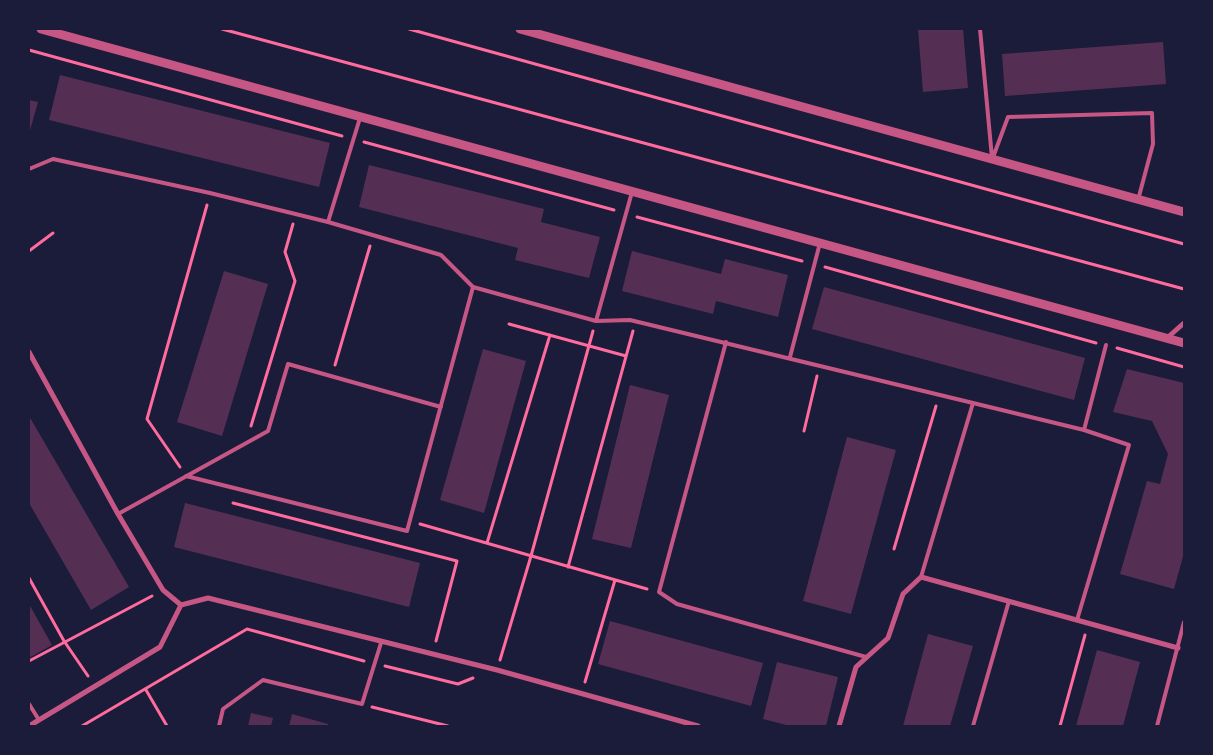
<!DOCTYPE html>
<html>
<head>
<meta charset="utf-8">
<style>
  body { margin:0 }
  #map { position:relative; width:1213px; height:755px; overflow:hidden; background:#1b1b3a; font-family:"IBM Plex Sans",sans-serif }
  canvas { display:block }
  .frame { position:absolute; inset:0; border:30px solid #1b1b3a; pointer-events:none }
</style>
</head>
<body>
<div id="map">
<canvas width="1213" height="755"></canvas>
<div class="frame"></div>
</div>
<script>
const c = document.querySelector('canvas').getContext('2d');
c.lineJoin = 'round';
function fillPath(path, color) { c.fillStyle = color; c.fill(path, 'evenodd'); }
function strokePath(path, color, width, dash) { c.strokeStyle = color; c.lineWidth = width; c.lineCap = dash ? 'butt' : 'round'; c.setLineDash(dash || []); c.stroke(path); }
fillPath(new Path2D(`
  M918,29H963L968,88L923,92Z
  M1163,42L1166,84L1005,96L1002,54Z
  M60,75L330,143L319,187L49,120Z
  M29,100L38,102L29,134Z
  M369,165L544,209L541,222L600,237L589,278L515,260L518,248L359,207Z
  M632,251L721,274L725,259L788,275L778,317L716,301L713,314L622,291Z
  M224,271L268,284L222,436L177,422Z
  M824,287L1085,358L1074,400L812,329Z
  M483,349L526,361L484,513L440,500Z
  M1127,369L1184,383V553L1174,589L1120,574L1147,481L1160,484L1168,454L1152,421L1113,412Z
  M630,385L669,395L631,548L592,539Z
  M29,416L129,587L91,610L29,503Z
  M847,437L896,450L851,614L803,601Z
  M185,503L420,563L409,607L174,547Z
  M29,604L52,645L29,658Z
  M610,621L763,663L751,706L598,664Z
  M928,634L973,646L950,726H903Z
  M1097,650L1140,662L1123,726H1076Z
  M777,662L838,677L826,726H790L763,719Z
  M251,713L273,718L271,726H248Z
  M292,714L328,724V726H289Z`), '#542f53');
strokePath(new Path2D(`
  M222,29L1184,289
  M409,29L1184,244
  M29,50L342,136
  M364,142L614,210
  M637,217L802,261
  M29,251L53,233
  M825,267L1096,343
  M509,324L626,356
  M1117,348L1184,367
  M335,365L370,246
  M251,426L295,281L285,252L293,224
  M804,431L817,376
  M180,467L147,419L207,205
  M233,503L457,561L436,641
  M420,524L647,589
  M487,543L550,335
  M894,549L936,406
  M568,567L633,331
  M29,578L64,641L88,676
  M500,660L531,556L593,331
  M29,661L152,596
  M385,666L458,684L473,678
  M585,682L615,580
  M146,690L167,726
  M372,707L448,726
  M82,726L247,629L364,661
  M1060,726L1085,635`), '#ff6b9d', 3);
strokePath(new Path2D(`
  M980,29L992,158
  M992,160L1008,117L1152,113L1153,144L1138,200
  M29,169L53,159L210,193L328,222L441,255L473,287
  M328,222L360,118
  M596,321L632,192
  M726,342L659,592L677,604L866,657
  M790,357L820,243
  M186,476L407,531L473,287L596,321L630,320L973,403
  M118,514L268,431L288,364L441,407
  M921,577L973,403L1084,430L1106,345
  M1077,620L1129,445L1084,430
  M29,704L39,720
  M219,726L223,709L263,680L362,704L381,643
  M973,726L1009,601
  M1157,726L1184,622`), '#c65784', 4);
strokePath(new Path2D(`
  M1167,338L1184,323
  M29,352L118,514L163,590L181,605
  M29,726L160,647L181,605L208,598L497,670L698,726
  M839,726L856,667L888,638L903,594L921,577L1178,648`), '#c65784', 5);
strokePath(new Path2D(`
  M41,29L1184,343
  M520,29L1184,212`), '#c65784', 9);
</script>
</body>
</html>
